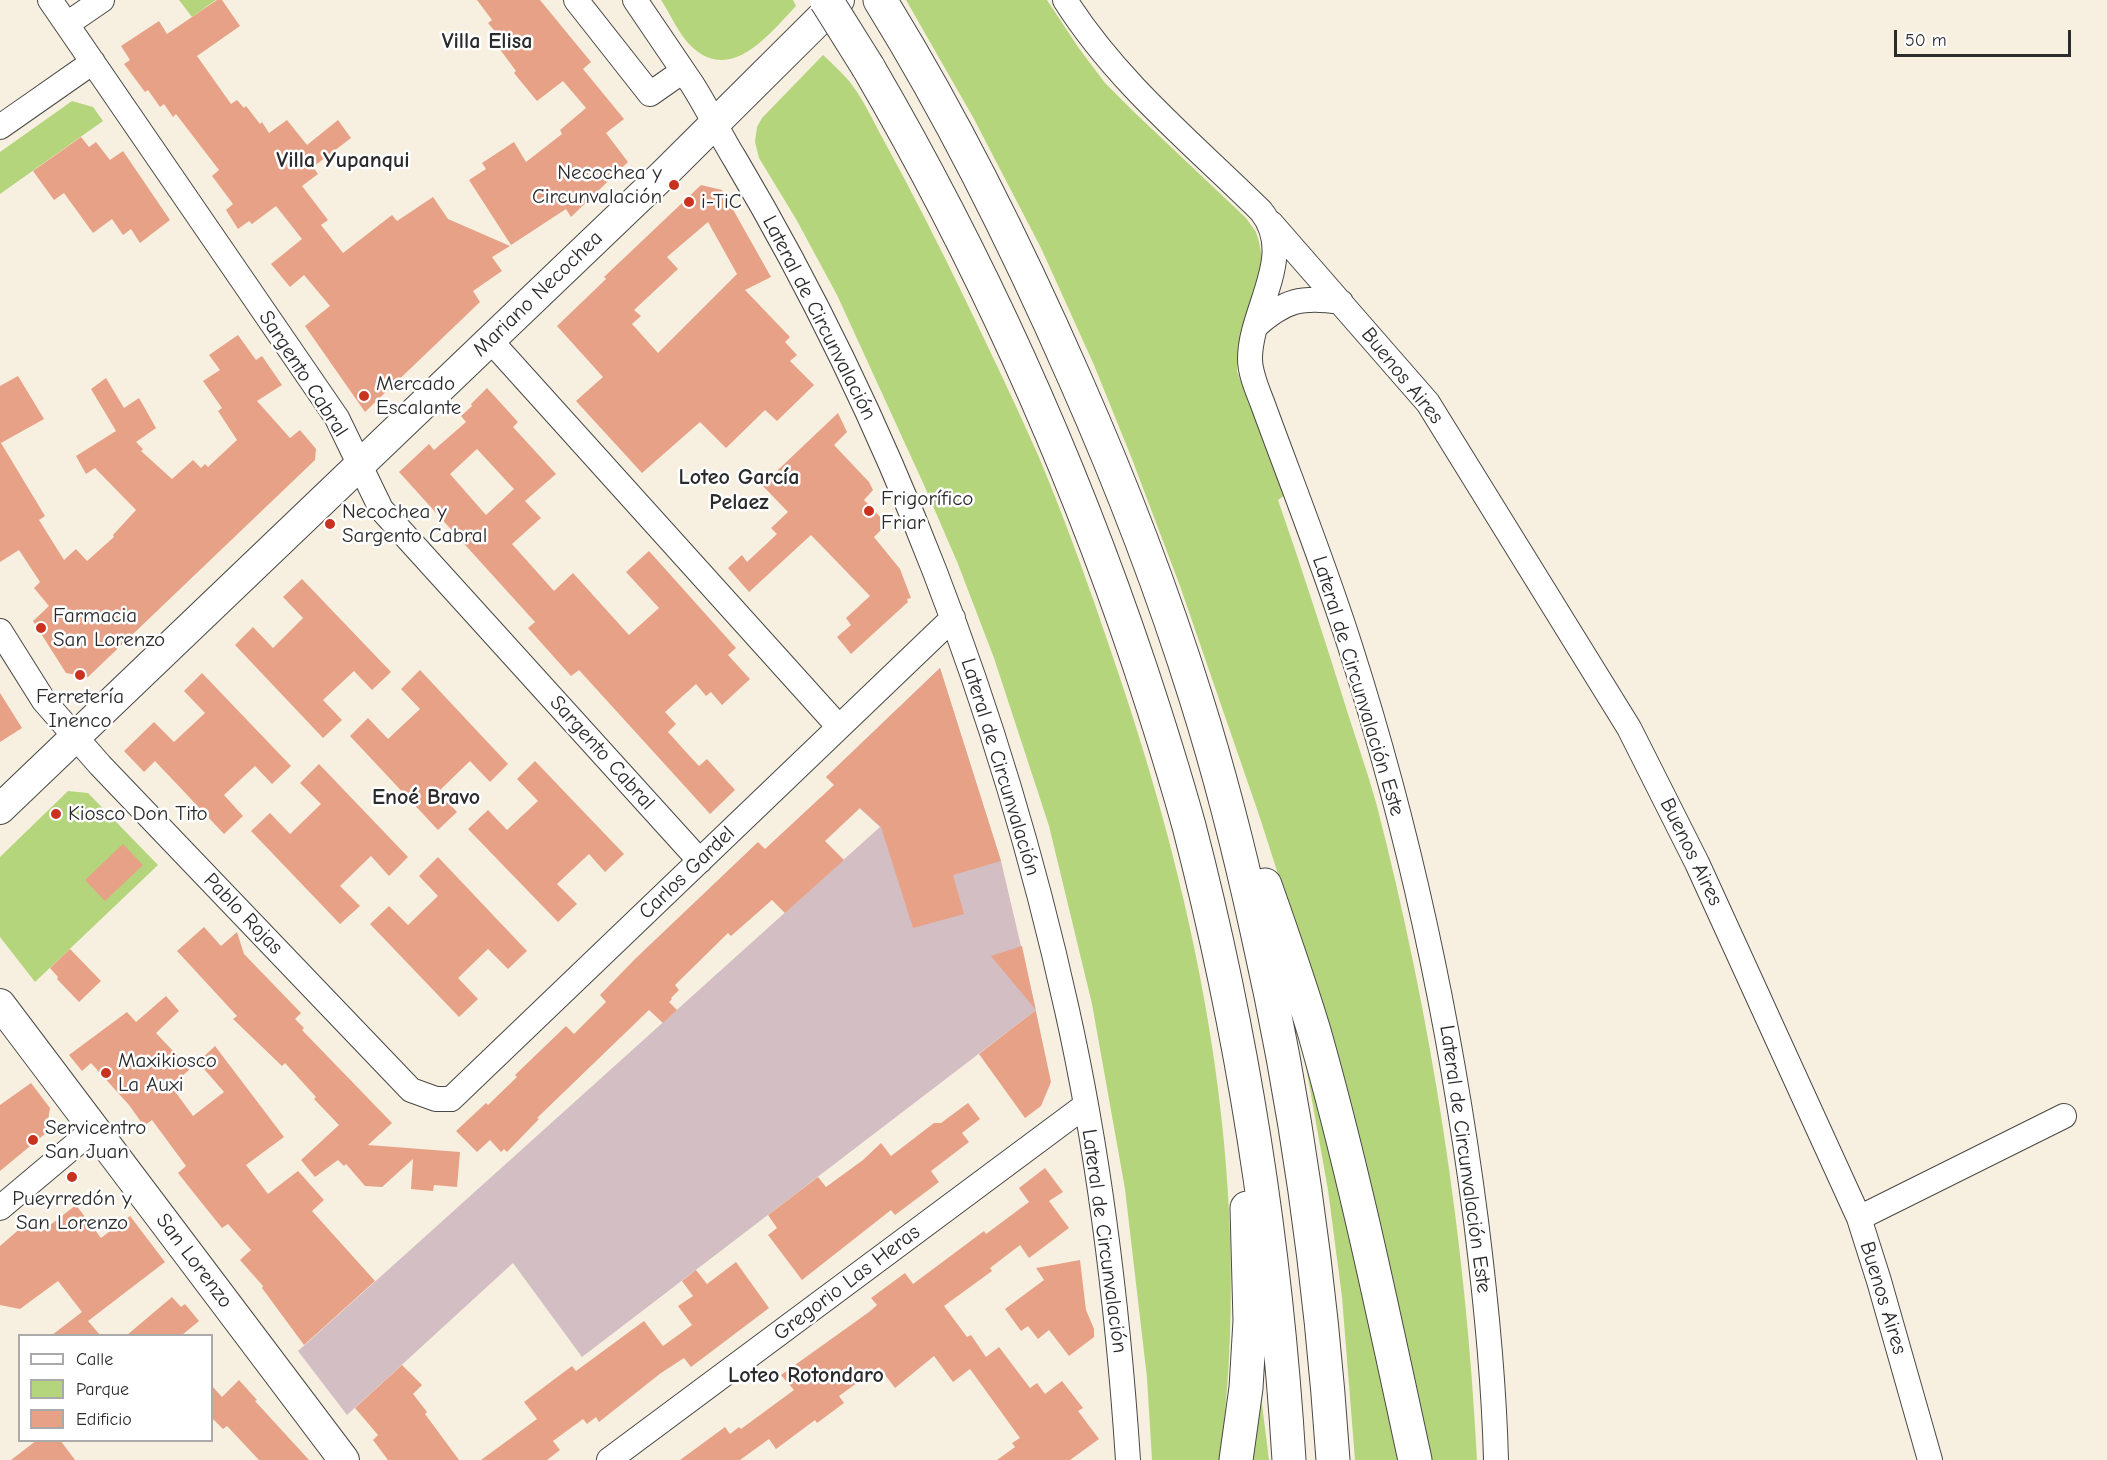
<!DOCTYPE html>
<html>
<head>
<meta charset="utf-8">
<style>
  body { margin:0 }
  #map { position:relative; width:2107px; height:1460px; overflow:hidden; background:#f7f0e0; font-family:"Comic Neue",sans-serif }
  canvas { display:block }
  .legend { position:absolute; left:18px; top:1334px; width:195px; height:108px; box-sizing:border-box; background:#fff; border:2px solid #aaa; margin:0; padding:8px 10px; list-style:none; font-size:18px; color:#2b2b2b }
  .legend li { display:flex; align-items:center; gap:12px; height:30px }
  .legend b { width:30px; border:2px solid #aaa }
  .scale { position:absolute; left:1894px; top:30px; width:177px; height:27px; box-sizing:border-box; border:3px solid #2b2b2b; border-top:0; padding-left:8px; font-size:18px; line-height:21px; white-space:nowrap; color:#2b2b2b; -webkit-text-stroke:4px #fff; paint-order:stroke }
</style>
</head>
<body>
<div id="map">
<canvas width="2107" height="1460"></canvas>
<ul class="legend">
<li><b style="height:8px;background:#fff"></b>Calle</li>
<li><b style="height:16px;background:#b4d57c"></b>Parque</li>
<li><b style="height:16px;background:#e7a186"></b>Edificio</li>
</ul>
<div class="scale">50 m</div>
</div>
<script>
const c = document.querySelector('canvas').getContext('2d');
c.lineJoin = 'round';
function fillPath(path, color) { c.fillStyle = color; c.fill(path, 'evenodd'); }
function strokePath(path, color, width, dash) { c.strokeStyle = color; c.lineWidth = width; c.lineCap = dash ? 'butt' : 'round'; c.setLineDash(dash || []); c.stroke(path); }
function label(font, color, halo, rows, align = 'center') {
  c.font = font + ' "Comic Neue",sans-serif'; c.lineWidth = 5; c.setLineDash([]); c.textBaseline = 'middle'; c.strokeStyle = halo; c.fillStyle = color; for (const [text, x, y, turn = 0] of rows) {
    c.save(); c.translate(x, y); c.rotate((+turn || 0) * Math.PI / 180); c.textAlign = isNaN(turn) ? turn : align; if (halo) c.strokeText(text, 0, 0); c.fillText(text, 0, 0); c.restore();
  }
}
fillPath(new Path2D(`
  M940,668L1001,861L1036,1010L582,1357L513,1263L347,1415L298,1351L880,827L826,777Z`), '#d2bec3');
fillPath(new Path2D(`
  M179,0H216L192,17Z
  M661,0H793L796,6C770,33 732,84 692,47C679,35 671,15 661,0Z
  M906,0H1047L1078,47L1105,83L1135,113L1246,218L1256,232L1259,242L1262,257L1261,267L1238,347L1237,371L1285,495L1278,500C1301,566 1322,631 1343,698C1354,734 1367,770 1377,806C1432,1020 1466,1240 1477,1460H1429L1306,961L1259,815L1180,586L1132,459L1094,365L1041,248L974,119Z
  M823,55C832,63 841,72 849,81C863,98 873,121 883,139C912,192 939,245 965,299C990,351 1015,403 1038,455C1070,531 1097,609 1123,687C1206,937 1254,1196 1220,1460H1152L1147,1378L1125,1189L1092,1004L1049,826L994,658L958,564L924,485L837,295L796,219L759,158L755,142L757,127L762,118Z
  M72,101L93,107L103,121L0,194V152Z
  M68,791L88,793L158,865L35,982L0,937V857Z
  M1299,1027L1407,1460H1355L1342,1297L1328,1190Z
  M1261,1396L1269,1460H1246Z`), '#b4d57c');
fillPath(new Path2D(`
  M217,0H222L240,26L197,56L231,104L237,100L244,108L246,106L260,124L262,122L269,133L287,120L307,145L338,120L351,138L313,167L318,174L302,186L328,220L321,225L343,253L392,215L397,221L433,197L448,219L510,246L492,257L502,271L473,291L480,302L365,412L305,326L330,306L304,275L290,287L271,264L302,239L276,206L252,224L249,221L238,229L226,210L233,204L212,176L219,170L176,114L173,117L164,104L160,107L148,90L145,92L124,64L130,60L121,46L159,21L167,34Z
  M477,0H540L591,62L583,69L624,119L606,133L628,162L571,217L566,209L511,245L469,180L486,169L482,163L514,142L526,162L562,134L560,130L586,108L563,81L537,101L514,73L516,71L493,40L498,35L488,23L492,20Z
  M81,137L89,147L96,142L110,160L123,151L170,220L140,243L131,229L123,235L112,219L93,233L64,193L54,200L33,171Z
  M701,185L722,190L771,277L745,290L790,337L785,342L797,355L790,361L814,385L777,421L765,410L726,448L700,422L642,473L576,401L603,377L557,326L606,279L604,277ZM708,222L737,274L658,353L632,324L641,316L634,310L678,269L667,257Z
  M238,335L256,360L262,356L282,385L257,401L290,438L300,430L316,449L315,460L88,677L66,673L33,621L49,606L34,588L40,582L19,550L0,562V386L18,376L44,419L1,443L45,516L39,520L64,560L76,549L87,561L114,537L113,535L136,510L95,468L86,474L76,456L116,431L91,389L106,378L124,408L139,398L156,428L136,442L143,449L141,451L172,479L193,460L201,468L205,464L208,467L237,440L218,411L222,408L203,381L220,370L209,355Z
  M487,388L518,422L513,427L556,474L525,501L541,518L512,544L554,591L573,573L629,635L659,608L626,572L649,551L736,648L728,655L750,679L722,705L711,692L706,696L696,684L665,712L676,724L668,732L686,752L699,766L707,759L735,790L710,814L579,670L571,676L528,628L535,622L399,472L429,444L434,450L466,422L461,416L472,406L471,404ZM477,449L514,489L486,515L450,474Z
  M838,413L847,432L834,445L869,482L873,490L864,500L887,524L874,537L900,569L911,598L907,599L908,602L851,654L837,637L851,625L846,618L870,596L811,535L749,592L728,568L742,555L747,562L777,534L771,528L788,512L762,485Z
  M302,579L391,672L372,690L354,671L323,700L342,720L323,738L235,645L253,627L273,648L303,618L283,597Z
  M940,668L1001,861L953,875L964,914L913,928L881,827L860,808L825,841L844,860L785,913L772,900L731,936L728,933L675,985L679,990L671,998L672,999L669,1002L677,1010L663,1023L649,1010L537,1118L539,1119L507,1152L504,1149L501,1152L490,1140L477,1152L456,1131L486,1103L488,1105L517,1077L515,1075L566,1026L574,1034L606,1002L600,995L635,959L758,842L765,849L834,785L826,777Z
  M420,670L508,764L490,782L470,761L438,792L457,812L438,830L350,736L368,718L388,739L420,709L401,689Z
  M202,673L291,766L272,784L255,766L224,795L243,816L224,834L155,761L144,772L124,751L154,722L174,742L205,713L184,691Z
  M0,693L22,728L0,742Z
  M535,761L624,854L605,872L589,854L557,884L577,904L558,922L468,829L488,810L507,830L538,801L517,779Z
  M319,764L408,857L389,876L371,856L340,886L360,906L340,924L251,831L270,813L290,834L321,804L300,783Z
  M123,844L143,865L105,901L85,880Z
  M438,857L527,951L508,969L488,949L458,978L478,999L459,1017L370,924L389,906L408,925L438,896L419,876Z
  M204,927L221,946L237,932L244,954L301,1013L295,1019L304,1028L302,1030L392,1123L368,1145L460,1152L457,1187L434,1185L433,1191L411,1189L413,1159L382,1187L365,1186L346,1164L344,1166L338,1160L315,1177L301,1160L339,1125L314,1099L316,1097L285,1063L282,1066L233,1019L237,1016L177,951Z
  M1022,946L1051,1082L1041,1106L1025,1118L979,1054L1036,1010L991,956Z
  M70,949L101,981L79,1002L57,979L58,977L50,968Z
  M166,996L179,1011L156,1033L190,1069L171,1086L193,1116L224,1092L198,1062L215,1046L284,1137L246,1165L268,1194L298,1171L324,1200L312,1211L375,1281L304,1345L262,1288L263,1286L240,1260L251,1250L228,1224L222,1228L193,1192L178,1173L186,1166L152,1120L144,1126L129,1105L91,1063L82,1071L69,1055L127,1012L136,1022Z
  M31,1083L50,1108L46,1133L0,1171V1105Z
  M968,1103L980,1119L962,1133L969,1142L931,1171L939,1182L895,1215L891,1210L802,1280L768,1235L777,1228L768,1215L818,1177L826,1187L863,1160L881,1143L891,1156L934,1123H941Z
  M1045,1168L1063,1192L1049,1201L1069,1228L1029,1258L1020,1245L990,1268L992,1271L944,1306L967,1337L971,1335L986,1357L999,1347L1030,1388L1037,1383L1045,1394L1062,1381L1083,1408L1078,1411L1099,1439L1070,1460H997L1015,1447L1012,1443L1020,1438L970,1369L953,1382L934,1356L895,1388L879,1367L839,1396L844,1403L817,1423L815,1420L776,1449L769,1439L740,1460H680L725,1427L730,1434L739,1427L741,1429L794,1390L781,1375L869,1312L877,1305L871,1298L905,1273L913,1284L984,1231L986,1234L1029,1202L1019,1188Z
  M76,1205L101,1238L130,1216L165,1262L88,1321L100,1335H52L82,1312L58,1281L20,1309L0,1305V1246L31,1219L41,1232Z
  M1080,1260L1086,1310L1094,1329V1337L1069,1356L1049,1330L1038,1339L1028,1326L1021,1331L1005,1309L1044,1280L1036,1268Z
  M736,1262L769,1308L691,1367L684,1358L661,1373L599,1422L596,1417L587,1424L583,1419L553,1441L560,1450L547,1460H481L537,1419L524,1402L572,1366L576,1371L644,1321L663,1346L692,1325L678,1306L693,1296L682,1281L696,1270L707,1284Z
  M172,1297L181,1307L185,1304L199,1321L182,1335H127Z
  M402,1365L422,1385L413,1394L427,1412L425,1414L459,1460H388L373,1440L378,1435L355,1408Z
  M239,1380L257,1400L255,1401L309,1460H259L227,1426L223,1429L212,1418V1386L222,1397Z
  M37,1440H60L75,1460H11Z`), '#e7a186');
const minor = new Path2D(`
  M50,0L337,418L381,509L700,861
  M576,0L650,94L683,71
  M635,0C654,28 673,56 692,84C708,109 720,135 735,159C891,422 1001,712 1067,1010C1100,1158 1118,1309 1128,1460
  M1065,0C1117,82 1192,143 1261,211C1297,256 1250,309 1250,359C1250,373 1257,389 1262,402C1292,484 1324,564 1350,646C1410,833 1451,1027 1476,1221C1486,1301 1494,1380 1496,1460
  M67,24L102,0
  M0,127L93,62
  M1271,223L1428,403L1629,728L1697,863L1859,1218L1879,1281L1930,1460
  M1256,326C1285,300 1302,296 1341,302
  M490,340L839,727
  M0,631L44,701L100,765L411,1090L436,1099H451L953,618
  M0,1208L94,1129
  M1859,1218L2064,1116
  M609,1460L1086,1105`);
const major = new Path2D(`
  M0,809L665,173L839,0
  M0,1004L344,1460`);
const highway = new Path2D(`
  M880,0C955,121 1018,249 1075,379C1121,483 1162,589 1196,698C1220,774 1240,853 1257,931C1297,1107 1321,1280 1333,1460
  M868,67C980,259 1068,453 1139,664C1157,718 1174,772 1189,826C1243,1034 1276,1246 1289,1460
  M1265,885C1282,933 1299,982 1314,1031C1354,1172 1384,1317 1415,1460
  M1236,1460L1246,1388L1250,1321L1247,1208`);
strokePath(minor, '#4a4946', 26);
strokePath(major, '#4a4946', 32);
strokePath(highway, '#4a4946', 35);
strokePath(minor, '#fff', 24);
strokePath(major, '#fff', 30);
strokePath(highway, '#fff', 33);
const highwayBridge = new Path2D(`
  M826,0L868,67`);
strokePath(highwayBridge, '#4a4946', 35, []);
strokePath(highwayBridge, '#fff', 33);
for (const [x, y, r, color] of [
  [674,185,6,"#c8321e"],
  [689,202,6,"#c8321e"],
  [364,396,6,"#c8321e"],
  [869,511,6,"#c8321e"],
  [330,524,6,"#c8321e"],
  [41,628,6,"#c8321e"],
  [80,675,6,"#c8321e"],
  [56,814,6,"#c8321e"],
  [106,1073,6,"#c8321e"],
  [33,1140,6,"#c8321e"],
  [72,1177,6,"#c8321e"]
]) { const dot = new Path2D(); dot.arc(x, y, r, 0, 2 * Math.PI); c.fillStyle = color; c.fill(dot); strokePath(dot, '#fff', 2); }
label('21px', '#2b2b2b', '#fff', [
  ["Necochea y",662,173,"right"],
  ["Circunvalación",662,197,"right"],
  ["i-TiC",701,202],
  ["Mercado",376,384],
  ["Escalante",376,408],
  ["Frigorífico",881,499],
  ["Friar",881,523],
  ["Necochea y",342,512],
  ["Sargento Cabral",342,536],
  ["Farmacia",53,616],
  ["San Lorenzo",53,640],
  ["Ferretería",80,697,"center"],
  ["Inenco",80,721,"center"],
  ["Kiosco Don Tito",68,814],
  ["Maxikiosco",118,1061],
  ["La Auxi",118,1085],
  ["Servicentro",45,1128],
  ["San Juan",45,1152],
  ["Pueyrredón y",72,1199,"center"],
  ["San Lorenzo",72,1223,"center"]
], 'left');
label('21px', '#2b2b2b', '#fff', [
  ["Mariano Necochea",538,294,-44],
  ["Lateral de Circunvalación",819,318,63],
  ["Sargento Cabral",303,374,57],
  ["Buenos Aires",1402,376,51],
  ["Lateral de Circunvalación Este",1358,686,73],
  ["Sargento Cabral",602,753,48],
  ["Lateral de Circunvalación",1000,767,73],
  ["Buenos Aires",1691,852,64],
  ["Carlos Gardel",687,873,-44],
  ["Pablo Rojas",243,914,46],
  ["Lateral de Circunvalación Este",1465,1159,82],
  ["Lateral de Circunvalación",1104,1241,82],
  ["San Lorenzo",194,1261,53],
  ["Gregorio Las Heras",847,1283,-37],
  ["Buenos Aires",1883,1298,73]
]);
label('bold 22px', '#2b2b2b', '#fff', [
  ["Villa Elisa",487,42],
  ["Villa Yupanqui",343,161],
  ["Loteo García",739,478],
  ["Pelaez",739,503],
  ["Enoé Bravo",426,798],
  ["Loteo Rotondaro",806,1376]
]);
</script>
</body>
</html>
